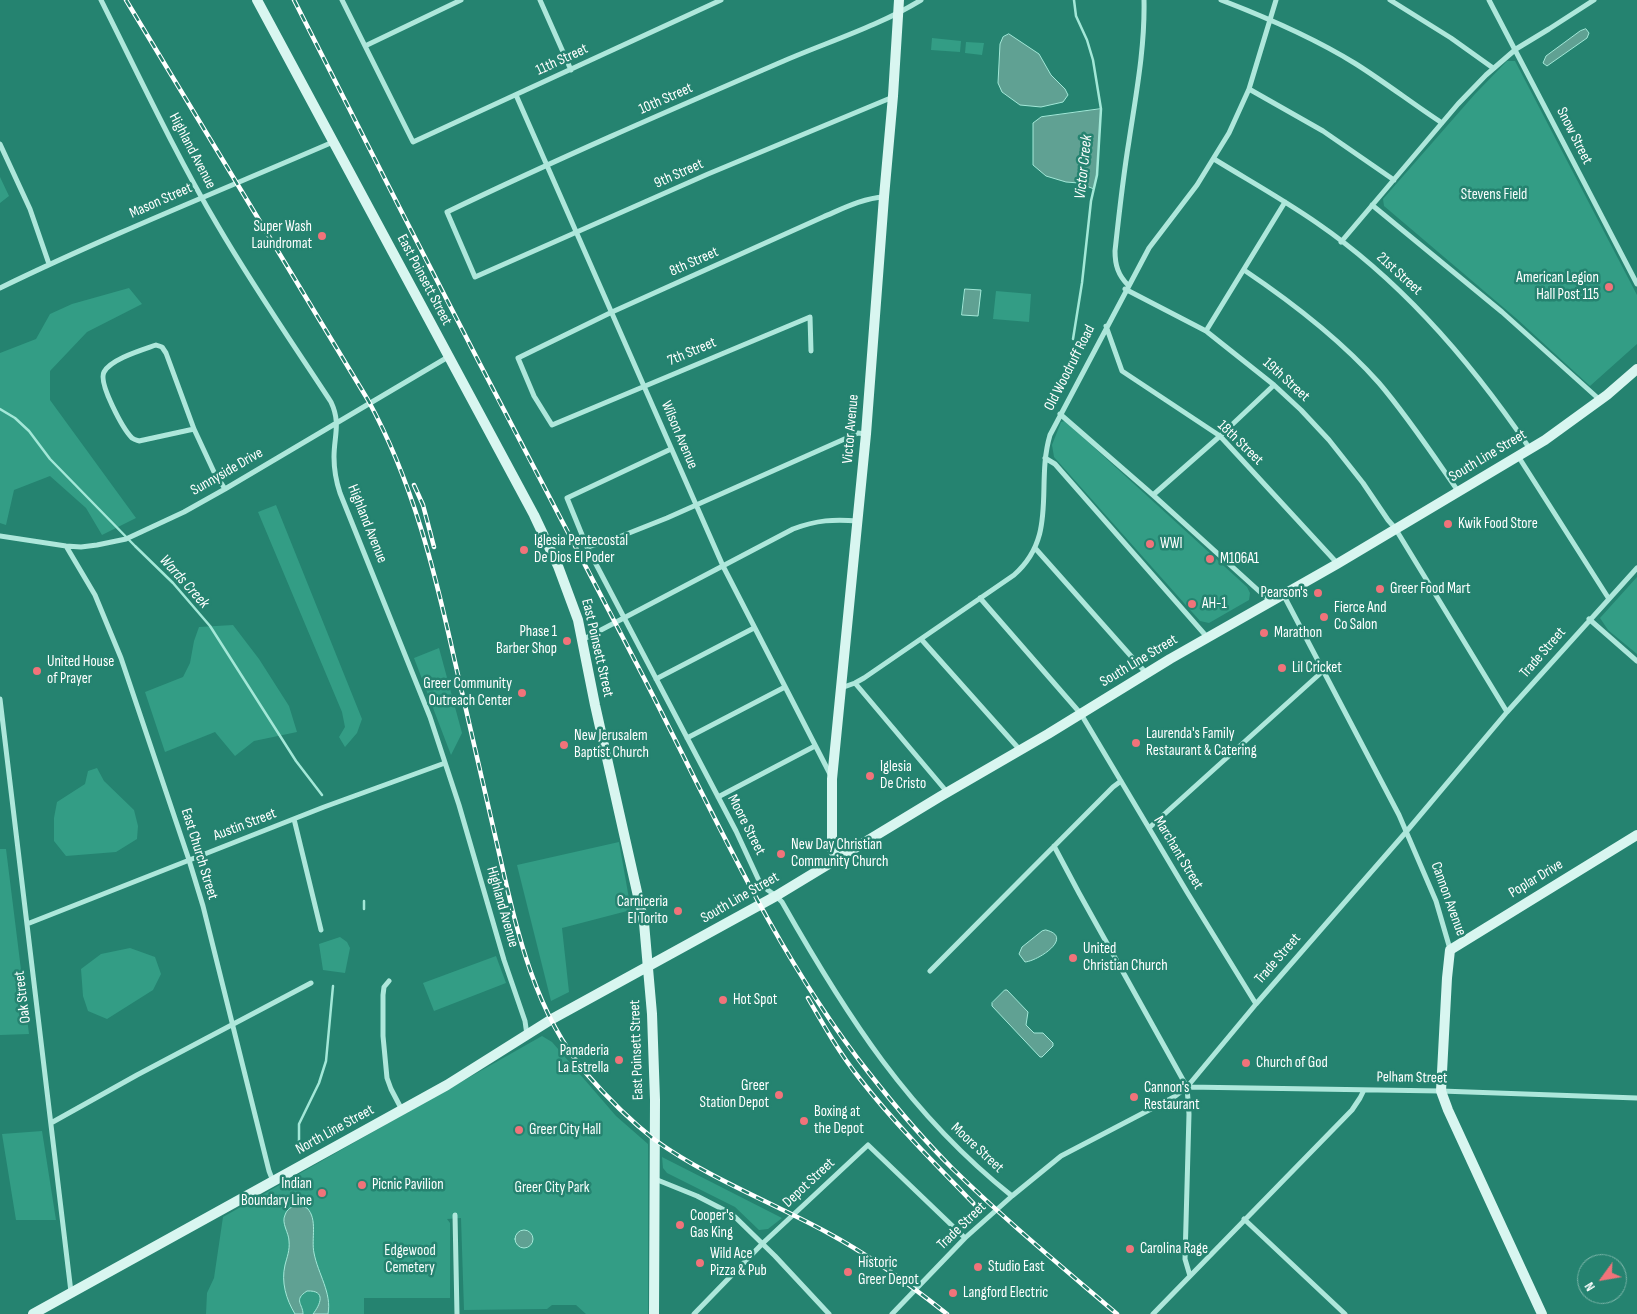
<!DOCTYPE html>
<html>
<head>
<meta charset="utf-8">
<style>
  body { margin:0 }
  #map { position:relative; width:1637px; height:1314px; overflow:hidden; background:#258370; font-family:"Sofia Sans Condensed",sans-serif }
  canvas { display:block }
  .north { position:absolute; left:1577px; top:1254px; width:50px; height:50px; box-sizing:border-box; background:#258370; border:1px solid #7cb5a9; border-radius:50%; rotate:238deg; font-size:14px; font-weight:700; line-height:20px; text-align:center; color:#fff }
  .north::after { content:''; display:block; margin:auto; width:18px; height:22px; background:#f1737a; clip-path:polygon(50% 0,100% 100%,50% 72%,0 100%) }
</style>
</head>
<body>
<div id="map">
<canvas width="1637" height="1314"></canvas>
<div class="north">N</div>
</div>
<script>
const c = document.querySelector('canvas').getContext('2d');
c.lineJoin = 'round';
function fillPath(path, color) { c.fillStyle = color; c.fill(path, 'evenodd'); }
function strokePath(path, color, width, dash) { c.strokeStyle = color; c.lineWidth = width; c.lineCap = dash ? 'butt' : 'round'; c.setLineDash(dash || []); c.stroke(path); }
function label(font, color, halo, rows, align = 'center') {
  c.font = font + ' "Sofia Sans Condensed",sans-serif'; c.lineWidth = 5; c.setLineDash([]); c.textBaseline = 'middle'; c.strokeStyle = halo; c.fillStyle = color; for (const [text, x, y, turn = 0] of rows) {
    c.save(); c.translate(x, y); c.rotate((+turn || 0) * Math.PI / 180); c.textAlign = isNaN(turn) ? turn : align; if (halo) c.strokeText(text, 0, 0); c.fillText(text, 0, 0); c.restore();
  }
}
fillPath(new Path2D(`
  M932,38L961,41L960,52L931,50Z
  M966,42L984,43L982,55L965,53Z
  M1507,61H1515L1637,295V344L1590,386L1517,319L1384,206L1383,199L1475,94Z
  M0,177L9,196L0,203Z
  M129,288L142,304L87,332L50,371V400L136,518L102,535L86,508L50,476L14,490L6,525L0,523V353L36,339L50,314L72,304Z
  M996,291L1031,294L1029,322L993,319Z
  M1065,421L1247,587L1250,593L1249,600L1209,623L1200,621L1054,457L1052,445L1061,422Z
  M276,505L362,719L357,733L345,747L339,737L345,727L342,712L258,512Z
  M1637,577V654L1608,630L1600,618Z
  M233,625L259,659L289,706L297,732L254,741L235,756L215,732L165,752L145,692L183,677L190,663L194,641L199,627Z
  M439,648L462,733L451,755L414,658Z
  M97,768L104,781L134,810L138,826L137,839L116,852L66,856L54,841V818L57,802L85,784L88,771Z
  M619,842L631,910L562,928L569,992L551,1001L517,865Z
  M0,849H6L29,1034L0,1035Z
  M340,937L347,942L350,948L345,973L323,970L319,944Z
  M130,948L155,957L161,974L153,990L107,1019L88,1011L83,996L81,969L101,954Z
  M496,956L506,983L434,1011L423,983Z
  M542,1036L552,1042L616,1116L648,1144V1314H586L576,1305H552L547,1309L464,1310L461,1218L447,1219L450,1223V1298H364V1314H206L207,1293L214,1278L223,1217Z
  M42,1131L56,1220H16L2,1134Z
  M662,1157L782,1218L768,1229L759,1230L735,1207L667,1173L663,1168Z`), '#339d85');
const water = new Path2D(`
  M1586,29L1589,33L1587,38L1547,66L1543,63L1546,56L1580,31Z
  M1009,34L1039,54L1051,75L1065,89L1068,95L1063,102L1041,107L1020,105L1002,92L998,83L1000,44L1003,37Z
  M1101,109L1097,175L1094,189L1079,183L1066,182L1046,176L1033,165V123L1041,117Z
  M965,289L981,290L978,316L962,315Z
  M1046,930C1075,937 1038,961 1025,962L1019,954L1022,947L1042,931Z
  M1005,990H1007L1028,1012L1026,1025L1034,1033H1043L1053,1043V1046L1042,1057H1040L992,1006V1003Z
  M297,1205L307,1208C318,1219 311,1239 314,1253C318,1274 332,1293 328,1314H313C320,1305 327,1290 307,1291C293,1300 303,1304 303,1314H295C286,1299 281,1282 285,1265C287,1257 290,1250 289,1241C289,1233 281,1223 285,1215C287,1209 291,1207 297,1205Z
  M515 1239a9 9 0 1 1 18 0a9 9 0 1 1-18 0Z`);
fillPath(water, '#60a193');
strokePath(water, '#a3e8d8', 1);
strokePath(new Path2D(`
  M1073,339L1082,283L1091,201L1097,175L1101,109L1093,60L1087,40L1076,16L1074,0
  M0,409L15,418L29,431L50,459L135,546L173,583L210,626L296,761L322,795
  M364,909V901
  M302,1152L299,1141V1124L319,1083L326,1061L333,986`), '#a3e8d8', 2.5);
strokePath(new Path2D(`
  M101,0C139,76 175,153 218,226C253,286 293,344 331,402C341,423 334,436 334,457C334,469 336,481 340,493L430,717L459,805L504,960L525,1021L527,1035
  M342,0L413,142L721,0
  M540,0L571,70
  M1221,0C1268,18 1314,38 1356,64C1386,83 1413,104 1442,123
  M1390,0L1451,38L1493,68
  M1489,0L1637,284
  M365,46L461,0
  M1249,89L1323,131L1394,180
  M516,95L723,566L831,776
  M893,97L708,174L475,277L447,212C557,159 668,111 779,63C827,42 877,27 921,0
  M0,144L30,209L49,264
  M1214,159C1248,180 1284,200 1317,223C1403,282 1472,363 1530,449
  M1372,205L1502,312L1600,400
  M1341,242L1458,104L1486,75L1516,49L1549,29L1594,0
  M1244,270C1293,303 1340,339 1379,383C1408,417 1433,455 1458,491
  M1128,285C1118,275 1115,265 1115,251C1119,214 1123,177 1129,141C1136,94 1145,48 1144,0
  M0,288C109,235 222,190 333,142
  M1125,289L1206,331L1274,385L1301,410L1329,440L1363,483L1388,520L1395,528L1507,712
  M1106,326L1122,371L1220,436L1337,563
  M1206,331L1285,202
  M156,345L162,347L166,353L194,429L139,441C136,440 135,440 132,438C123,429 98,383 104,372C111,359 142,350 156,345Z
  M811,351L810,317L552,425L534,396L518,358L612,312L823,217C842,209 863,198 884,197
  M1060,414L1153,495L1270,601
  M194,429L214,472L225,489
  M671,449L567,498L587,547L736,831L761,885L776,896L782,902C846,1015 909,1114 1012,1196
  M1518,456L1609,599
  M1045,458L1055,464L1207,637
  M1153,495L1220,436L1274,385
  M0,536L66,546L81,547L97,545L126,539L184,512L225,489L448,357
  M66,546L95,595L121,658L189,860L203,906L269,1171L273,1181
  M587,547L614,539L667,518L858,433L866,434
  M1035,548L1146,673
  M1283,594L1399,815L1436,901L1450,949
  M980,598L1081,714L1187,892L1256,1004
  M1589,619L1637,661
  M921,639L1020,750
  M582,640L793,529C817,520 834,519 858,521
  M656,679L754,628
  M855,683L947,792
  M841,688L855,683L864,678L1014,575C1059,535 1035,486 1050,435L1149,248L1197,185L1229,133L1249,89L1276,0
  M0,699L71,1292
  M687,738L785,687
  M718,797L815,746
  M294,819L321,930
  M1149,828L1324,670
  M1054,846L1079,893L1187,1087L1189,1114L1185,1259L1190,1276
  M27,924L324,807L445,763
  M930,971L1113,787L1121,781
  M389,981L384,987L383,995V1036L387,1078L391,1089L402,1110
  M1187,1087L1441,1091L1637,1098
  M51,1123L137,1075L311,983
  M655,1179L697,1196L732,1214L775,1256L829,1314
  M455,1215L457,1314
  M1244,1219L1345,1314
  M694,1314L763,1243L868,1145L965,1238
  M892,1314L965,1238L1012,1196L1061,1156L1174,1097L1187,1087L1256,1004L1406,832L1507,712L1637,568
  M1153,1314L1352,1110L1360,1098L1364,1090`), '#aee7db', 5);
strokePath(new Path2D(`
  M257,0L534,515L558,566L578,620L595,705L644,923L652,1014L655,1100L654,1314
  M837,858L832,849V779L866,434L884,197L893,96L899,0
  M33,1314L447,1085L552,1019L776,896L941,796L1048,734L1170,659L1337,564L1545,440L1607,395L1637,369
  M1542,1314L1448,1110L1441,1091L1447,978L1450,950L1637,835`), '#d8f6f0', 10);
const rail = new Path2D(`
  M126,0L368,400C413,482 435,572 455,662C468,718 481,774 494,831C513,912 529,1005 585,1072C604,1094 632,1122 655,1140C708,1178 771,1202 828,1233C871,1256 909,1284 947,1314
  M294,0C356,122 417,243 480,364C534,469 590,573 644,678C713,812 775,954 869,1073C895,1106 922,1138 952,1168C1004,1219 1061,1266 1117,1314
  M414,485L423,505L434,547
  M808,998C824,1026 840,1054 860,1079C896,1125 938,1167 979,1209`);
strokePath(rail, '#fff', 4.5);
strokePath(rail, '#258370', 2.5, [8]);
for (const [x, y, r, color] of [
  [322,236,5,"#f1737a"],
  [1609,287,5,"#f1737a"],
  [1448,524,5,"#f1737a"],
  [1150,544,5,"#f1737a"],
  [524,550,5,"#f1737a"],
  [1210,559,5,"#f1737a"],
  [1380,589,5,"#f1737a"],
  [1318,593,5,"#f1737a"],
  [1192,604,5,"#f1737a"],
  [1324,617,5,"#f1737a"],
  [1264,633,5,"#f1737a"],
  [567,641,5,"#f1737a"],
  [1282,668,5,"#f1737a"],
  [37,671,5,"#f1737a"],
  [522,693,5,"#f1737a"],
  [1136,743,5,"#f1737a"],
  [564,745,5,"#f1737a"],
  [870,776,5,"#f1737a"],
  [781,854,5,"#f1737a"],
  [678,911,5,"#f1737a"],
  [1073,958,5,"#f1737a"],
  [723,1000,5,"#f1737a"],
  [619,1060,5,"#f1737a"],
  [1246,1063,5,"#f1737a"],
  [779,1095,5,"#f1737a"],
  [1134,1097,5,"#f1737a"],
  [804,1121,5,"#f1737a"],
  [519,1130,5,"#f1737a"],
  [362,1185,5,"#f1737a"],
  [322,1193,5,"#f1737a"],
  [680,1225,5,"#f1737a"],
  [1130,1249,5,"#f1737a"],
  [700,1263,5,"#f1737a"],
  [978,1267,5,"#f1737a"],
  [848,1272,5,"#f1737a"],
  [953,1293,5,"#f1737a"]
]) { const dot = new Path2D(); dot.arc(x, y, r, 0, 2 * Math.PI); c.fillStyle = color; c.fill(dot); strokePath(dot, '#258370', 2); }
label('15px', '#fff', '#258370', [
  ["11th Street",562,60,-25],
  ["10th Street",666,99,-24],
  ["Snow Street",1574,136,63],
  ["Highland Avenue",192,151,62],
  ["9th Street",679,174,-24],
  ["Mason Street",161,201,-24],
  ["8th Street",694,262,-24],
  ["21st Street",1399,274,42],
  ["East Poinsett Street",424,280,62],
  ["7th Street",692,352,-23],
  ["Old Woodruff Road",1070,368,-63],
  ["19th Street",1286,380,42],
  ["Victor Avenue",851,429,-85],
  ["Wilson Avenue",679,435,67],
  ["18th Street",1240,443,44],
  ["South Line Street",1488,456,-31],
  ["Sunnyside Drive",227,472,-30],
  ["Highland Avenue",367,524,68],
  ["East Poinsett Street",597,648,77],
  ["Trade Street",1543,653,-49],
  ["South Line Street",1139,661,-31],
  ["Austin Street",245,825,-21],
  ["Moore Street",746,825,63],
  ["Marchant Street",1178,853,59],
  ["East Church Street",199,854,73],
  ["Poplar Drive",1536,879,-31],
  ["South Line Street",740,898,-30],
  ["Cannon Avenue",1448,899,70],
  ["Highland Avenue",502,907,74],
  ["Trade Street",1278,959,-49],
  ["Oak Street",23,997,-97],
  ["East Poinsett Street",637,1050,-92],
  ["Pelham Street",1412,1078,1],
  ["North Line Street",335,1130,-29],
  ["Moore Street",977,1148,43],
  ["Depot Street",809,1183,-43],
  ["Trade Street",962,1226,-44]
]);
label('15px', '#f8fefc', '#258370', [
  ["Stevens Field",1494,195],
  ["Greer City Park",552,1188],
  ["Edgewood",410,1251],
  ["Cemetery",410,1268]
]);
label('15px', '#fff', '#258370', [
  ["Super Wash",312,227,"right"],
  ["Laundromat",312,244,"right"],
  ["American Legion",1599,278,"right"],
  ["Hall Post 115",1599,295,"right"],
  ["Kwik Food Store",1458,524],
  ["Iglesia Pentecostal",534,541],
  ["De Dios El Poder",534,558],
  ["WWI",1160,544],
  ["M106A1",1220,559],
  ["Greer Food Mart",1390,589],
  ["Pearson's",1308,593,"right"],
  ["AH-1",1202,604],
  ["Fierce And",1334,608],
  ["Co Salon",1334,625],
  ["Phase 1",557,632,"right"],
  ["Barber Shop",557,649,"right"],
  ["Marathon",1274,633],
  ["United House",47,662],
  ["of Prayer",47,679],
  ["Lil Cricket",1292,668],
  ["Greer Community",512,684,"right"],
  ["Outreach Center",512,701,"right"],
  ["Laurenda's Family",1146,734],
  ["Restaurant & Catering",1146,751],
  ["New Jerusalem",574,736],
  ["Baptist Church",574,753],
  ["Iglesia",880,767],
  ["De Cristo",880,784],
  ["New Day Christian",791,845],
  ["Community Church",791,862],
  ["Carniceria",668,902,"right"],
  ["El Torito",668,919,"right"],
  ["United",1083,949],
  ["Christian Church",1083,966],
  ["Hot Spot",733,1000],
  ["Panaderia",609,1051,"right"],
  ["La Estrella",609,1068,"right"],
  ["Church of God",1256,1063],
  ["Greer",769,1086,"right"],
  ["Station Depot",769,1103,"right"],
  ["Cannon's",1144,1088],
  ["Restaurant",1144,1105],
  ["Boxing at",814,1112],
  ["the Depot",814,1129],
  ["Greer City Hall",529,1130],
  ["Indian",312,1184,"right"],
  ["Boundary Line",312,1201,"right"],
  ["Picnic Pavilion",372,1185],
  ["Cooper's",690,1216],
  ["Gas King",690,1233],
  ["Carolina Rage",1140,1249],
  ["Wild Ace",710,1254],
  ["Pizza & Pub",710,1271],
  ["Historic",858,1263],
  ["Greer Depot",858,1280],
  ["Studio East",988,1267],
  ["Langford Electric",963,1293]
], 'left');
label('italic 16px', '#fcfefe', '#258370', [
  ["Victor Creek",1084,167,-84],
  ["Wards Creek",184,582,48]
]);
</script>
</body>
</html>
